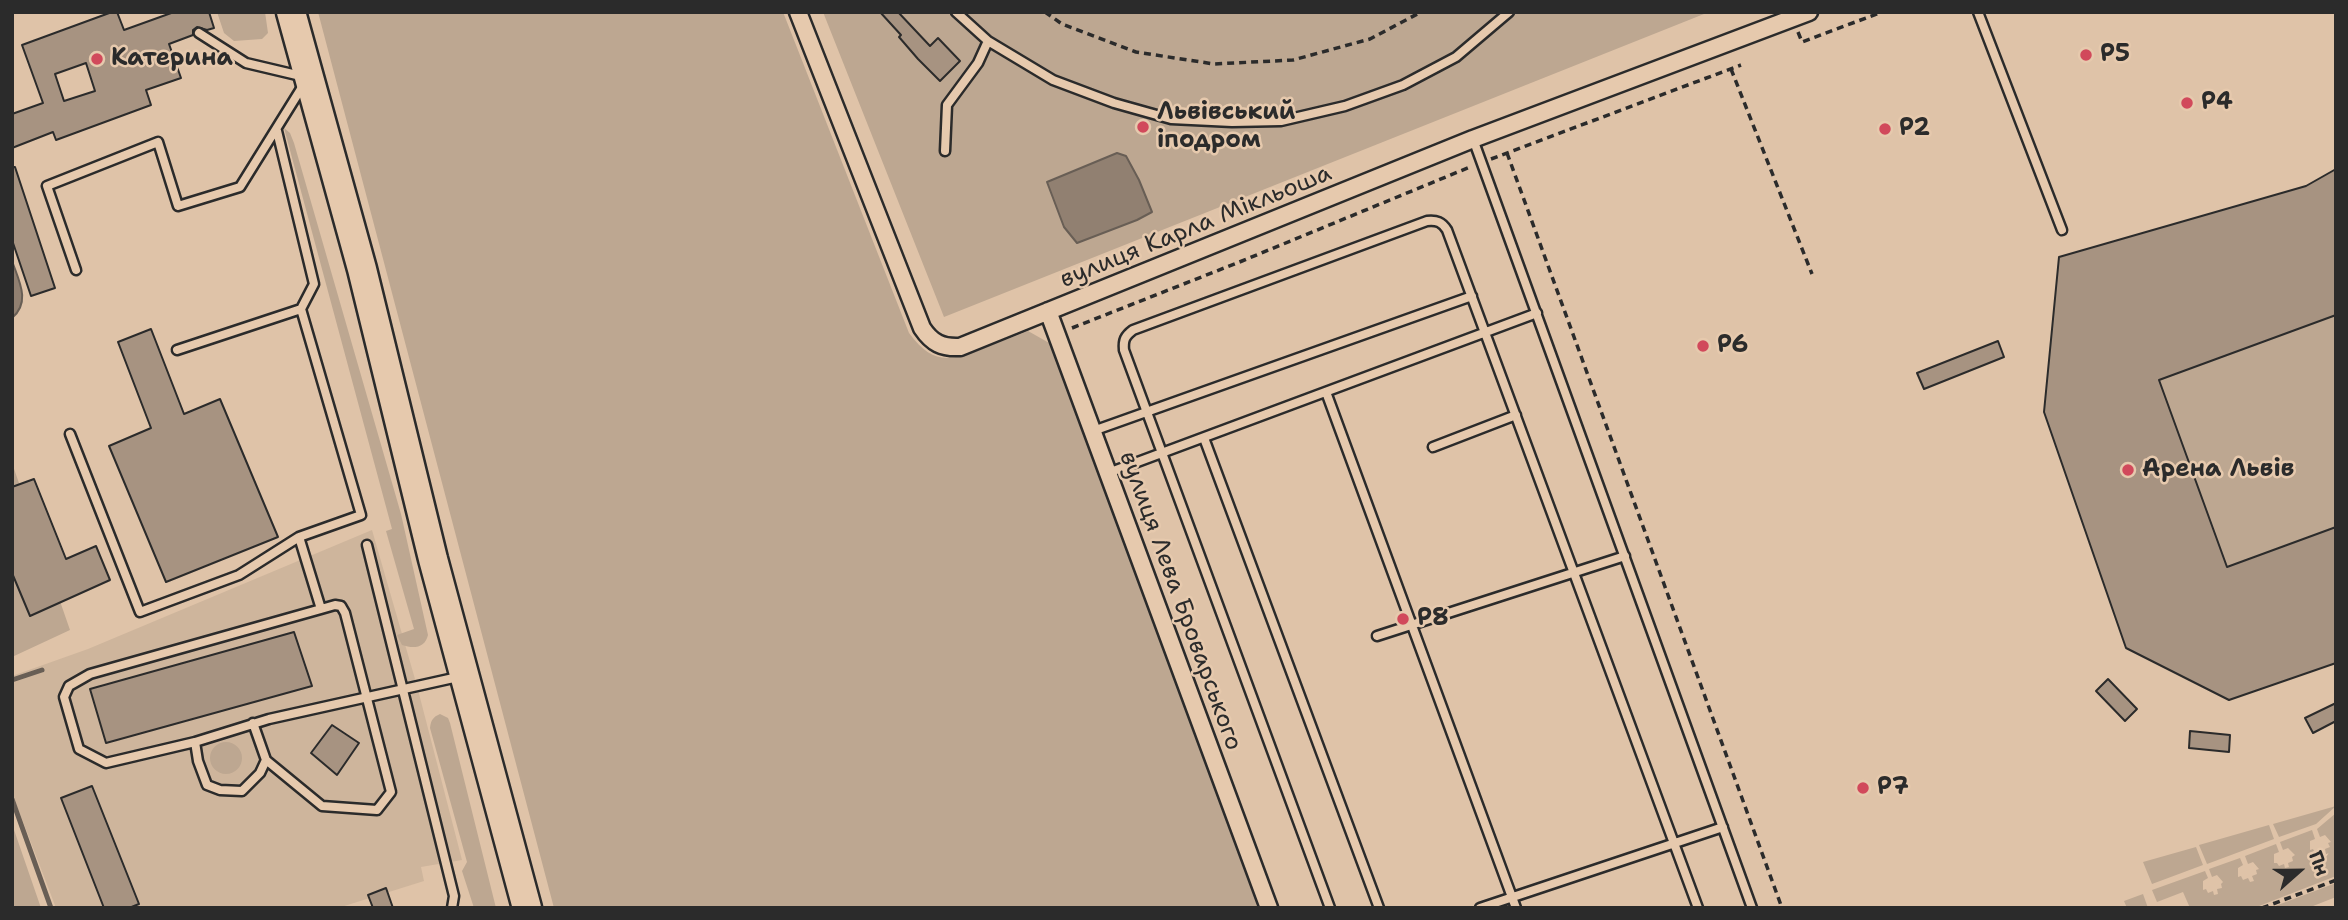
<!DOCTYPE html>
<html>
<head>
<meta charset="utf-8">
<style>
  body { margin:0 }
  #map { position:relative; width:2348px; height:920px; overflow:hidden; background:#dfc3a8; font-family:"Shantell Sans",sans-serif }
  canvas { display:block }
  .frame { position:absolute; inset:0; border:14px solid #2b2b2b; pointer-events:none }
  .north { position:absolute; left:2264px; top:836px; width:70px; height:70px; -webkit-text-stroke:5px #e6c9ad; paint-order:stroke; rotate:69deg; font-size:19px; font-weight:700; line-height:28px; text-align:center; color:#2b2b2b }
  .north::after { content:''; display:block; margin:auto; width:24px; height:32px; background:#2b2b2b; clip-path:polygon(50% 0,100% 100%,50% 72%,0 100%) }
</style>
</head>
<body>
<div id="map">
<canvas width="2348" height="920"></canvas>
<div class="frame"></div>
<div class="north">Пн</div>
</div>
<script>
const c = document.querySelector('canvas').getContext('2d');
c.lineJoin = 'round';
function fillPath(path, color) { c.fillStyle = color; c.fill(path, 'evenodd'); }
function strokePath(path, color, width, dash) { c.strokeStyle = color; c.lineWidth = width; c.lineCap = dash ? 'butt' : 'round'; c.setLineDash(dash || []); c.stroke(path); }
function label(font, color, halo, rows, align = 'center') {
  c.font = font + ' "Shantell Sans",sans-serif'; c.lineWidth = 5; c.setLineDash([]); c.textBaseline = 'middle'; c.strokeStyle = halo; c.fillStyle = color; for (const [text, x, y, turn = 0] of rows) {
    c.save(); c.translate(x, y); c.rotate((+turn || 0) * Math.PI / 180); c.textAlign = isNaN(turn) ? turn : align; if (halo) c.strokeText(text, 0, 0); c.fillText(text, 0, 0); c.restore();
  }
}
fillPath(new Path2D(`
  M372,530L417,686L462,860L421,867L424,881L338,908H56L12,793V676L88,649Z`), '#ceb59c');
fillPath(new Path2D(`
  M217,12H265L268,33L262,39L234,41L224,33Z
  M318,12H783L909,333C932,364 948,362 982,349C997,343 1013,337 1028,331L1051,344L1259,908H554Z
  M823,12H1709L944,317Z
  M284,128L290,133L294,143L401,514L428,635C425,648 414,649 402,645L397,635L414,629L386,531L392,529Z
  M2336,315V527L2227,567L2159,380Z
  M12,463L70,630L12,657Z
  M440,714L448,718L450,723L496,908H474L462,871L467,862L430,728C431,720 433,717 440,714Z
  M210 758a16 16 0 1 1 32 0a16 16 0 1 1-32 0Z
  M2336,806L2316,824L2279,837L2273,824Z
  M2336,813V876L2254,908H2190L2183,892L2157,902L2152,890L2205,871L2208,878L2203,881V890L2206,889L2208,893L2213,891L2214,895L2218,894L2217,889L2222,888L2221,884L2223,882L2217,875L2212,877L2209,869L2240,858L2243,865L2238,868V877L2241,876L2243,880L2248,878L2250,882L2254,881L2252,876L2257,874L2256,870L2259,869L2253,862L2248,864L2245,856L2276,844L2279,852L2274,854V863H2277L2279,866L2284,864L2285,868L2289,867L2288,863L2293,861L2292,857L2295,855L2288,848L2283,850L2280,842L2312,830L2315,839L2310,841V850L2313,849L2315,853L2320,851L2322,855L2326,854L2325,849L2330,847L2328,843L2331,842L2325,835L2320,837L2317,829Z
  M12,824L41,908H12Z
  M2269,825L2274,839L2207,864L2199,845Z
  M2196,847L2203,865L2152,884L2143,862Z
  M2336,883V897L2308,908H2270Z
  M2143,894L2148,908H2127L2124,901Z`), '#bda791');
const water = new Path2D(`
  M1117,153L1126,156L1139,180L1152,212L1137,220L1077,243L1064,227L1047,182Z
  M12,261C19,281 31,302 12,318Z`);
fillPath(water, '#918071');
strokePath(water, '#685e55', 2);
strokePath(new Path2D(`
  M12,680L42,670
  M12,799L51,908`), '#685e55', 5);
const building = new Path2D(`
  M112,12H117L124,30L174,12H209L214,28L207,30L197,27L193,30V35L169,44L181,78L146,90L151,105L56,140L53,132L12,148V114L43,103L22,45ZM86,63L95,91L64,101L55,74Z
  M880,12H898L930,46L938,38L960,61L940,81L918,59L899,37L901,35Z
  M12,167H15L55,288L31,296L12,240Z
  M2336,169V315L2159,380L2227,567L2336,527V663L2229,700L2126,648L2044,412L2059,257L2306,186Z
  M151,329L184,414L220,399L278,537L166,582L109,446L151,428L118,342Z
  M1998,341L2004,357L1924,389L1917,373Z
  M34,479L66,559L96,546L110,580L30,616L12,573V487Z
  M294,632L312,686L106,743L90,689Z
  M2108,679L2137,709L2125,721L2096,691Z
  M2336,703V721L2313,733L2305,718Z
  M332,725L359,743L337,775L311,753Z
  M2190,731L2230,735L2229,752L2189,748Z
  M92,786L139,904L129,908H104L61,798Z
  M386,888L393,908H373L368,895Z`);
fillPath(building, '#a79381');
strokePath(building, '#2b2b2b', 2);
const service = new Path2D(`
  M956,12L988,41L1053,80L1114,103L1171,119L1232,122L1281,121L1345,106L1403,85L1456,57L1509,12
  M1978,12L2062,230
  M199,33L246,63L301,76
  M1473,139L1752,908
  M945,151L947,105L978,63L988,41
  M76,270L47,186L158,142L178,206L240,187L304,84
  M177,350L301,309L314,284L277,131
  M1326,392L1516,908
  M1093,431L1472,296
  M70,434L140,612L239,575L299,537L361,515L301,309
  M1204,438L1379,908
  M1433,447L1516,415
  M1108,473L1537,313
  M299,537L321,609
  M367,545L454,896L452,908
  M1377,636L1625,556
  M195,742L198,761L207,785L220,790L242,791L260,773L266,760L253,723
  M266,760L322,806L377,810L391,792L345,613L341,606L335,605L321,609L90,674L69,686L64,697L79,749L106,763L195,742L269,719C332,705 395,691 458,677
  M1330,908L1124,350C1123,340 1125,336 1133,330L1427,221C1437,220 1442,222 1447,230L1698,908
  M1480,908L1723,827`);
const minor = new Path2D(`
  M798,12L922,328C932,343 942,348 960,347L1473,139L1809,12
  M1048,311L1269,908`);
const trunk = new Path2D(`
  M291,12L362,269L433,559L527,908`);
strokePath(service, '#2b2b2b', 13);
strokePath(minor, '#2b2b2b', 21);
strokePath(trunk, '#2b2b2b', 33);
strokePath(new Path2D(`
  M1045,12L1062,24L1136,52L1214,64L1293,60L1370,39L1421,12
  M1798,32L1802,42L1882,12
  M1731,69L1812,274
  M1507,153L1782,908
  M1491,159L1741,65
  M1072,328L1242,261L1470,167
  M2262,908L2336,880`), '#2b2b2b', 3.5, [7, 5]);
strokePath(service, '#e6c9ad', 8);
strokePath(minor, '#e6c9ad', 16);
strokePath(trunk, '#e6c9ad', 28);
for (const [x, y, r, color] of [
  [2086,55,7,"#d1495b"],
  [97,59,7,"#d1495b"],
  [2187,103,7,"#d1495b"],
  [1143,127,7,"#d1495b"],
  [1885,129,7,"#d1495b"],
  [1703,346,7,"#d1495b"],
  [2128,470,7,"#d1495b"],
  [1403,619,7,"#d1495b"],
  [1863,788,7,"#d1495b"]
]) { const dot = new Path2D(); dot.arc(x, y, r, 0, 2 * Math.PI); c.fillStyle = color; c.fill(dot); strokePath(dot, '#e6c9ad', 2.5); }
label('bold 24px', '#2b2b2b', '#e6c9ad', [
  ["P5",2100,55],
  ["Катерина",111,59],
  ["P4",2201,103],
  ["Львівський",1157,113],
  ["іподром",1157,141],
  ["P2",1899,129],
  ["P6",1717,346],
  ["Арена Львів",2142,470],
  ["P8",1417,619],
  ["P7",1877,788]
], 'left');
label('24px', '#2b2b2b', '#e6c9ad', [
  ["вулиця Карла Мікльоша",1196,227,-22],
  ["вулиця Лева Броварського",1180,601,70]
]);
</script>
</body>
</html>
